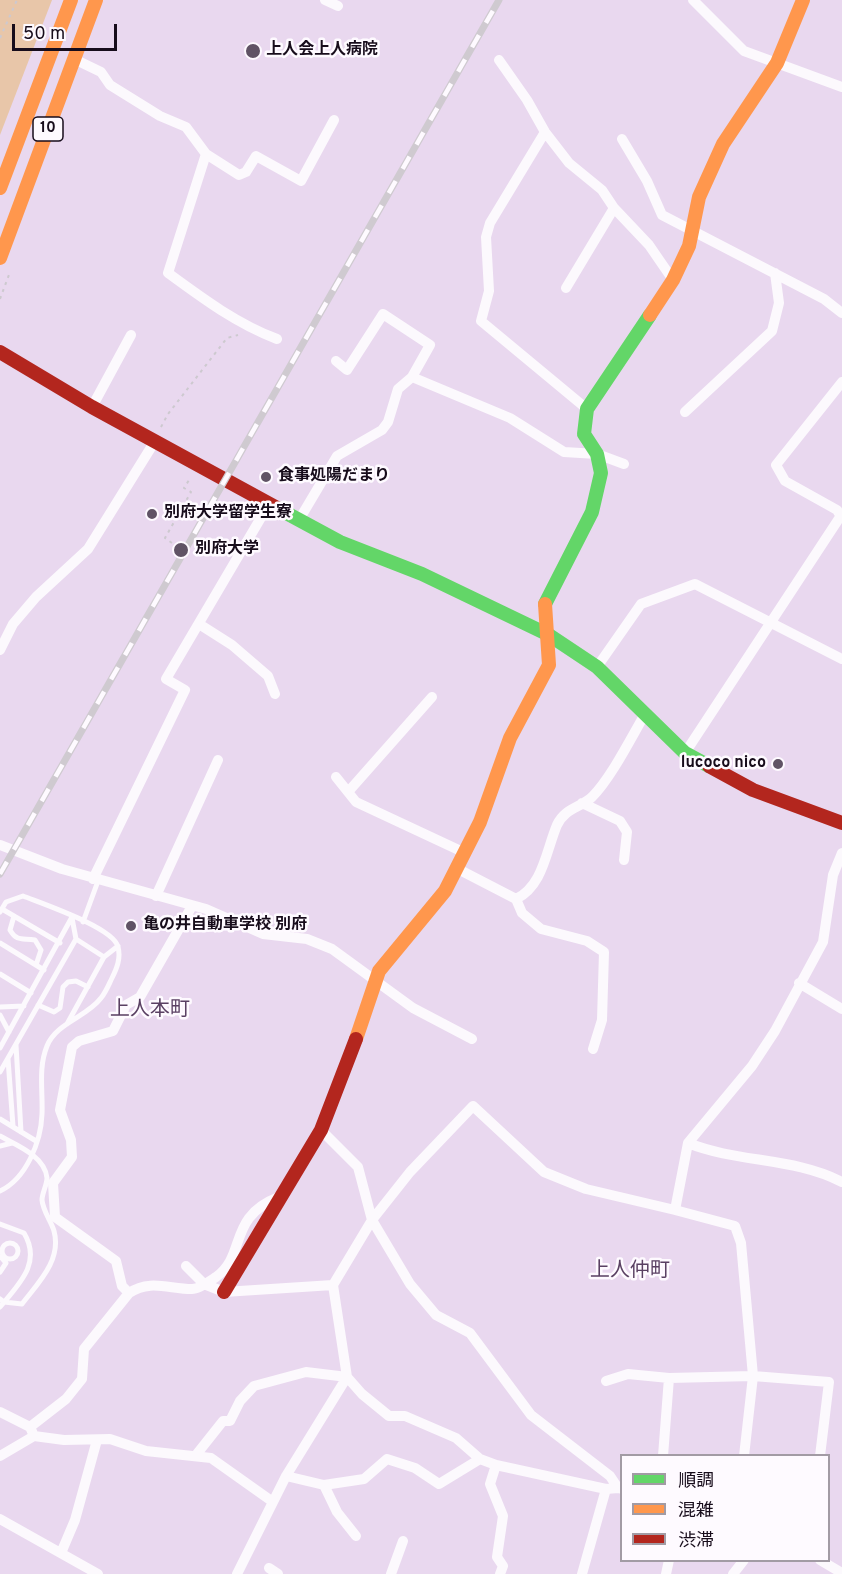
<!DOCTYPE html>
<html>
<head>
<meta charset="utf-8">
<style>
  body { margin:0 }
  #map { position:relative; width:842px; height:1574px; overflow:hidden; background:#e9d8ef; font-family:Overpass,"Noto Sans JP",sans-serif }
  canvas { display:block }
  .legend { position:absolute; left:620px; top:1454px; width:210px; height:108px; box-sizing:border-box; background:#fefaff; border:2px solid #a29ba4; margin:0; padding:8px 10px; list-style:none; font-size:18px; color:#170c1b }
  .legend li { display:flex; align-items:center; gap:12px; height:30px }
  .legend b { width:30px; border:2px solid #a29ba4 }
  .scale { position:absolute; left:12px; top:24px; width:105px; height:27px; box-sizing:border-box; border:3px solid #170c1b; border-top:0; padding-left:8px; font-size:18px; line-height:21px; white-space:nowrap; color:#170c1b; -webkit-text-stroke:4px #fefaff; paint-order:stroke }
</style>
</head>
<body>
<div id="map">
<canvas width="842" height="1574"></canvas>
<ul class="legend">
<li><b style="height:8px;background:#63d668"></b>順調</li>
<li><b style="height:8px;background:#ff974d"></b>混雑</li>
<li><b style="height:8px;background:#b3261e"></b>渋滞</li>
</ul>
<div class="scale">50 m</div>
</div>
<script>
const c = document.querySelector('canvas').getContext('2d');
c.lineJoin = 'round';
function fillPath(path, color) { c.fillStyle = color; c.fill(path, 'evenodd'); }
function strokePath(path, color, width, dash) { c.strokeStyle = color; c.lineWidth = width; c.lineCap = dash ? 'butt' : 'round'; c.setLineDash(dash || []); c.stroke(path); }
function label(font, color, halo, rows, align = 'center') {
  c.font = font + ' Overpass,"Noto Sans JP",sans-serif'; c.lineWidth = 5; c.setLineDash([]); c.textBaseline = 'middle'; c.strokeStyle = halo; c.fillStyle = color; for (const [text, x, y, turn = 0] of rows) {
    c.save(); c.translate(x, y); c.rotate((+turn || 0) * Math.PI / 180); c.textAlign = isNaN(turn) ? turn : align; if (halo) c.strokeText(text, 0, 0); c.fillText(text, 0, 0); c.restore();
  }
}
fillPath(new Path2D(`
  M0,0H52L0,135Z`), '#e8c6a9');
strokePath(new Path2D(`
  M0,38L17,0
  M0,299L10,272
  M161,427L168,414L227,338L238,335
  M172,543L165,538L191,492L184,488L191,477`), '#cdc9cf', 2, [3, 4.5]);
strokePath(new Path2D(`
  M2,909L60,943
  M0,912L6,902L23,896C43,904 114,928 118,947C121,958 117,968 112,978C109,984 106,992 101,998C87,1017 56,1023 47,1046C38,1068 43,1091 42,1114C41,1142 26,1179 0,1191
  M14,916L10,930C17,942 22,938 35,940L41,950L36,965
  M72,918L76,939L104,957
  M83,922L98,881
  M0,943L44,970
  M0,974L31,993
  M38,1005L54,1012L60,1008L63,987L68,982L76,981L88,987
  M0,1007L24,1006
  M0,1015L9,1032
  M67,1024L104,957L118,946
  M16,1045L21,1132
  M0,1048L72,917
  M8,1059L13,1126
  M0,1072L76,939
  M0,1119L36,1141
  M0,1136C16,1145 45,1156 47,1178C47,1185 42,1193 42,1200C43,1211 51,1221 54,1231C62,1260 38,1283 22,1304L4,1302L0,1299
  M0,1146L12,1143
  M0,1224L24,1233C42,1263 19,1284 0,1307
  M2 1251a8 8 0 1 1 16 0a8 8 0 1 1-16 0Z
  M0,1272L6,1263L1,1257`), '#fcf9fd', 5);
strokePath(new Path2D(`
  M325,0L338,6
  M693,0L744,51L842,87
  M74,59L101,72L110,85L160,116L186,127L206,154L239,175L246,172L256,156L301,181L334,120
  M499,60L527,100L545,132L569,163L602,190L614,208L649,245L673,280
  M545,132L490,223L486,237L489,291L481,321L587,409
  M622,139L647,181L662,215L824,299L842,313
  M206,154L168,273C202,298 237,324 277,339
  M566,288L614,208
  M336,361L347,370L383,314L430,345L412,377
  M842,382L776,465L785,481L837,510L842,518
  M92,407L131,335
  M685,412L772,331L779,303L775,273
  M299,520L337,456L382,430L388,422L398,389L412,377L510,418L564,452L597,454L624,464
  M199,624L232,645L268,676L275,694
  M0,650L13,624L36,597L88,549L155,441
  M597,667L641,604L695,584L842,659
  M432,697L348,792L356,802L463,852
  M685,753L842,514
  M336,777L348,792
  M582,803L620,821L627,832L624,860
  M0,845L62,869L206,909L263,934L307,939L332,949L413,1008L472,1039
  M456,868L516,899L522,913L541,929L587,941L604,952L602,1020L593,1049
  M93,879L185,690L166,679L269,504
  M156,896L218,760
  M516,899C543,886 546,851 557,825C565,808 580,808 592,797C611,778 631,738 645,714
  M799,983L842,1009
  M321,1130L358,1167L372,1220L410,1284L436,1315L470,1333L531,1415L610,1476L618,1488L622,1489
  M688,1143C738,1163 794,1157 842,1182
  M675,1210L735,1226L741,1243L753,1376L744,1456
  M186,1266L204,1284L224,1292L333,1285
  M129,1293L122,1286L116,1261L55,1217L53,1183L72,1157L71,1140L60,1110L72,1047L79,1041L113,1031L126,1005L140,997L192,906
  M606,1381L628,1374L669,1378
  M0,1412L30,1427
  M34,1436L64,1440L110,1439L146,1451L211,1458L273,1502
  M196,1455L223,1421H230L240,1401L254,1386L306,1372L347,1377L362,1394L389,1416H405L456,1438L480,1459L496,1465L606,1489L618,1488
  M0,1456L34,1436L30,1427L66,1399L82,1379L84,1349L129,1293C150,1279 169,1289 192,1289C199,1289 210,1281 216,1277C247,1255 227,1217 279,1197
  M663,1456L669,1378L753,1376L829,1382L820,1456
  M496,1465L490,1484L503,1516L497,1557L503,1566L500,1574
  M286,1476L324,1485L364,1479L387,1459L415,1468L439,1484L480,1459
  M324,1485L337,1512L356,1536
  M0,1519L98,1574
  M61,1553L75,1520L97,1440
  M820,1560L842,1573
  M269,1568L278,1574
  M237,1574L286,1476L347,1377L333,1285L372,1220L410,1172L473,1106L544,1172L586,1189L675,1210L688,1143L752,1066L775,1031L823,942L833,875L842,853
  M391,1574L403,1541
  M582,1574L606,1489
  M666,1574L669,1560
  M733,1574L744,1560`), '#fcf9fd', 10);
strokePath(new Path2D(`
  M277,508L340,542L422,574L549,635L597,667L685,753L709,766
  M545,604L592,512L601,473L597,454L584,434L587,409L650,315`), '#63d668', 14);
strokePath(new Path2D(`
  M0,188L71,0
  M0,258L96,0
  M650,315L673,280L689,246L699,197L723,144L777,63L803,0
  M356,1039L379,971L445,891L480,822L510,738L549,665L545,604`), '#ff974d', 14);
strokePath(new Path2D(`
  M0,352L92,407L277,508
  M709,766L753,790L842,823
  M224,1292L321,1130L356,1039`), '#b3261e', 14);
const rail = new Path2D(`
  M0,874L499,0`);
strokePath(rail, '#cfcad0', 7);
strokePath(rail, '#fefaff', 4.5, [14]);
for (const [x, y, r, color] of [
  [253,51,8,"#605365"],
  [266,477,6,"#605365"],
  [152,514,6,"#605365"],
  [181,550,8,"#605365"],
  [778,764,6,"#605365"],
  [131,926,6,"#605365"]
]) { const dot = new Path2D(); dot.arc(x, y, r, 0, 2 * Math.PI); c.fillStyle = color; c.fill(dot); strokePath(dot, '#fefaff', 2); }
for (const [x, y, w] of [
  [48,129,30]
]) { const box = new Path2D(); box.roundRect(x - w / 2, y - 12, w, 24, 4.5); c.fillStyle = '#fefaff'; c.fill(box); strokePath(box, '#170c1b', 1.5); }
label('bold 15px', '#170c1b', null, [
  ["10",48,129]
]);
label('bold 16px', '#170c1b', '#fefaff', [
  ["上人会上人病院",266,51],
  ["食事処陽だまり",278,477],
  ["別府大学留学生寮",164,514],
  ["別府大学",195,550],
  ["lucoco nico",766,764,"right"],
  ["亀の井自動車学校 別府",143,926]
], 'left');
label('20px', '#5a4063', '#fefaff', [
  ["上人本町",150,1011],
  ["上人仲町",630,1272]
]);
</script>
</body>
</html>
